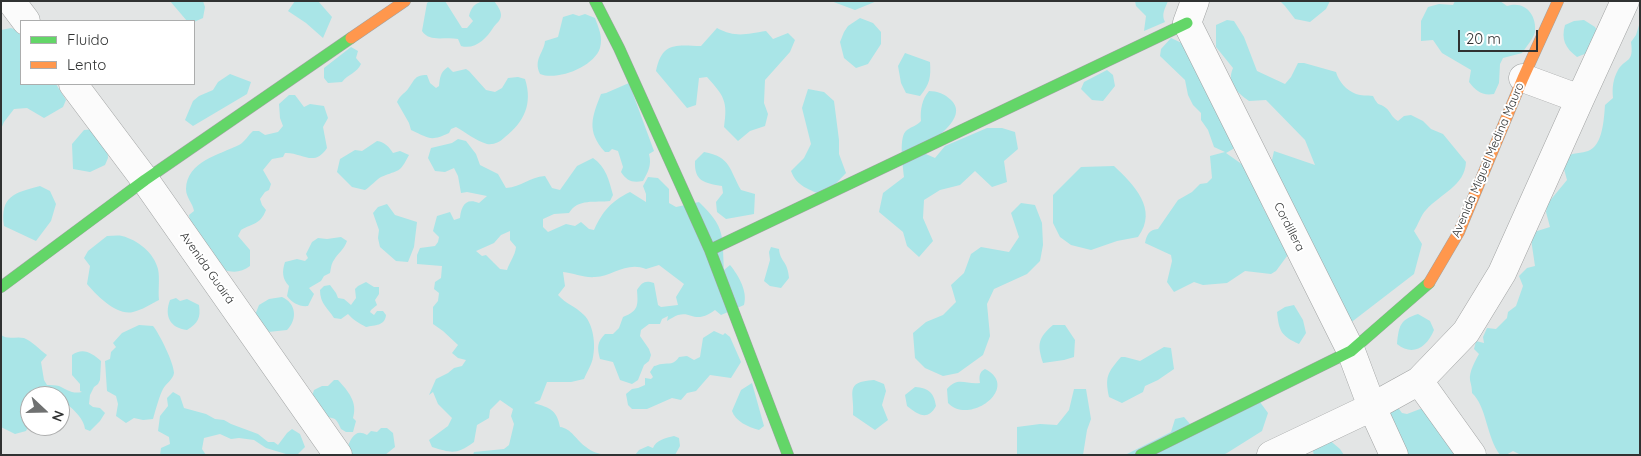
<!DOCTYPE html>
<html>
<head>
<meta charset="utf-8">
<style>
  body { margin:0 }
  #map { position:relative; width:1641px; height:456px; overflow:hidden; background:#e3e5e5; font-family:Quicksand,sans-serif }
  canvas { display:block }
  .frame { position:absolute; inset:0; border:2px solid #303232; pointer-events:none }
  .legend { position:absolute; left:20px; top:20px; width:175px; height:65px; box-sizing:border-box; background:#fff; border:1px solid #acadad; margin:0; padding:6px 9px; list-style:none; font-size:15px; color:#303232 }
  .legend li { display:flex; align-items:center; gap:10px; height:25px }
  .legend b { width:25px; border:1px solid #acadad }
  .north { position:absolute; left:20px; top:386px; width:50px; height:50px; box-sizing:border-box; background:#fff; border:1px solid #acadad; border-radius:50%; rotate:111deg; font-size:14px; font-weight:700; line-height:20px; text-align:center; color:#303232 }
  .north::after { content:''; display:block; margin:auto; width:18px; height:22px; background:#6f7171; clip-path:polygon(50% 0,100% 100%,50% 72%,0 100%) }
  .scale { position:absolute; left:1458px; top:30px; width:80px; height:22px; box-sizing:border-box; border:2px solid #303232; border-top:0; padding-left:6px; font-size:15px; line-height:18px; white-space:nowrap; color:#303232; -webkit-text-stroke:4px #fff; paint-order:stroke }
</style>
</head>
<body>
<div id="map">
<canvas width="1641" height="456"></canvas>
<div class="frame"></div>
<ul class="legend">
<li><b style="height:6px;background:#63d668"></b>Fluido</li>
<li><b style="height:6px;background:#ff974d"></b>Lento</li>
</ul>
<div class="north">N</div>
<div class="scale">20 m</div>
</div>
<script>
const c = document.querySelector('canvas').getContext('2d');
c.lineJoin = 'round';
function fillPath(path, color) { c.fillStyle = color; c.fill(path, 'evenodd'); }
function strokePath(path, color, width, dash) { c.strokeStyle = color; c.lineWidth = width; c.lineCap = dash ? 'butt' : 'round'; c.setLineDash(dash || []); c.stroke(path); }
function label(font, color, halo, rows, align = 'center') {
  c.font = font + ' Quicksand,sans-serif'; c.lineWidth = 4; c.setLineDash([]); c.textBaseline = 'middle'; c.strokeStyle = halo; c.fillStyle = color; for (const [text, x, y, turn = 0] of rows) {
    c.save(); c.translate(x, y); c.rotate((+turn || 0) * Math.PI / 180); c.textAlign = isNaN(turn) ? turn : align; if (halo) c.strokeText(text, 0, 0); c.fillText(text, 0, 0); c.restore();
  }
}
fillPath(new Path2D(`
  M170,1H203L205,7L203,18L194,22L187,21Z
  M295,1H318L332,17L323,38L306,23L288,11Z
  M430,1H445L462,28H467L473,21L469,16C473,1 481,1 494,1C497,5 501,10 501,15C501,21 496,23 493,28C486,39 475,50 461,46L458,39C445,36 430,43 422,31L427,3Z
  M831,1H877L855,10Z
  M1135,1H1168C1165,9 1161,14 1165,22L1144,31L1146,16L1136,6Z
  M1280,1H1330L1326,9L1310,22L1295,19L1285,6Z
  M1455,1H1500L1507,6C1525,0 1537,15 1535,32C1533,39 1526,47 1522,53L1503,58L1500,64L1499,83L1494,94C1482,96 1476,91 1469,82L1471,70L1442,53L1433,40L1421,41V21L1428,7L1439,4L1453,5Z
  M573,14L579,16L585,14L595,18C599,29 603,37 600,48C594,67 557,81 540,74C533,59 544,53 545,41L558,37L563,17Z
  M860,18L873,23L881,32V44L868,64L856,68L844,58L840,42L844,32L848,26Z
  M1227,20L1234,21L1244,37L1257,71L1285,84L1291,77L1298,63H1304L1336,72C1339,82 1346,90 1356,94C1361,96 1367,95 1373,96C1379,108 1379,102 1386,108C1391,112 1391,117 1398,121L1404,116L1411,115L1423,121L1431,129L1443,134L1466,162C1465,186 1440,194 1426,210C1421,215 1418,225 1414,231L1422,244L1414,274L1349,324L1270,169L1274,151L1315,165L1305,140L1266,100L1249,101C1237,92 1226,84 1233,68L1216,47V25Z
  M1584,20L1595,27L1598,33L1587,53L1577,57C1565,48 1561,39 1565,25L1574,21Z
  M1640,22V455H1521L1513,451L1506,455H1500C1486,436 1487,407 1472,393C1472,387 1471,385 1470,380C1469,372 1475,361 1479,354L1474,349L1476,341L1484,343L1483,337L1487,328L1496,329L1507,318L1508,312L1516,306L1523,286L1519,276L1527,268L1535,266L1531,239L1534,232L1550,227L1546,212L1548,203L1567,180L1564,169L1569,155C1575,153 1582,153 1588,151C1603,146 1604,118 1605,105L1613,98C1612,88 1613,79 1618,70C1626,57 1634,64 1631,42L1636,35Z
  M11,28L21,32V84H56L66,100L63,107L44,118L27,108L14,109L4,122L1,129V30Z
  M717,28C736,38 746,34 766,31L773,39L788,33L795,40L790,52L765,80L764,103L768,114L765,126L750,131L738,141L724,127C728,101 724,96 707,77L699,78L696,105L687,108L656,71C662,42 675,45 701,46Z
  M1171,38L1186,45L1234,132L1233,149L1226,153L1243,165L1256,178L1263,208L1290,252L1276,271L1271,274L1245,271L1227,283L1203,285L1194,282L1174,292L1167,282L1172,261L1171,255L1145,243C1147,234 1149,230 1158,229L1178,200L1192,192L1200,184L1207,183L1212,178L1210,156L1225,152L1214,147L1208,130L1201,120V113L1193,105L1188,95L1185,80L1160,56L1161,49Z
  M351,47L358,51L356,58L361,64C357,73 348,74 342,82L328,83L324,78V68Z
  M905,53L930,62C931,77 930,84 920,96L906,93L901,83L898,66Z
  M448,67L453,72L466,69L469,71L486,90L495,92L502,88L508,78L518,77L525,79C533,104 524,122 505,137C500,142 494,145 487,144C476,141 465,132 456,127L451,129L449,133C430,142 429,138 411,130L409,123L397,102C400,95 404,94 408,89C415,80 414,75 427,75L430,83L436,88L439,86C440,78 440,72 448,67Z
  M1107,70L1113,75L1115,86L1103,101L1092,100L1081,89L1084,82Z
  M230,74L251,82L247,94L193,126L185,120L193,101L199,96L213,90L218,82Z
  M629,83L654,151L649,154C652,165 648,172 643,181C632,183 627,181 621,172L623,167L618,151L612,149L609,152H605C586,131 592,117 601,94L606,93Z
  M808,89L824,92L834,101L839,140V154L846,173L824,196C809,189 797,187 791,171L804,158L811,144L802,108Z
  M929,91C937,91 945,94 951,100C970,118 931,141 919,151L935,158L945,146L987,128H1002L1015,132L1018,149L1004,161L1007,182L992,187L975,171L960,185L940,190L924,200L923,218L933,241L919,257L907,246L903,232L879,212L883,193L904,177C903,166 898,136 907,130C913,126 916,126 921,121C920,110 922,99 929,91Z
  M289,95H295L304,107L310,104L324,106L328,118L323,127L327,148C314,168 302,152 285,153L283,157L272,159L263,170L271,184L269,190L265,192L260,199L262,205L266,210C260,225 253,223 241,230L238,236L250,250V266C241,273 232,273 221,269L212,250L205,243L190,221L189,215L194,211C193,203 186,198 186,189C187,161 219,155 239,145C245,142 248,135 253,131H259L265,135L278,132L283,126L280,118L279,104Z
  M106,128L108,158L105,165L90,172L73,169L72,144L84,130Z
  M458,139L466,141L476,154L480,165L498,174L506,188C522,187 529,177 545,176L552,188L560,190L577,166L593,158C606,167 609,180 613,195L610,201C595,203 578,198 569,213L554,214L543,219V227L548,232L566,224L575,226L581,222L589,229L594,230C603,211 610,202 630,192L646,202V194L643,186L648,177L658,178L669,189V203L676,207L699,202C726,228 722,235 724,270L730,265C739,276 748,292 744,305L721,315L715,310C694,325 693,311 678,315C675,316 670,319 667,321L668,316L662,319L660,324H649L641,330L640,336L649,349L651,355L649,361L644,365L638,380L632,384L620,380L613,362L600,359C597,348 597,342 605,334H613L619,328L623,317C639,311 638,305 637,290C642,282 645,280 654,283L658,305L661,307L678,305L676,297L684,284L659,265L646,269C627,261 613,276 595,277C584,278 574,273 563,272L565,286L558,295C566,304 575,306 584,315C593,324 596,344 593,357C592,364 587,372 584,379L571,382H547L540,400L534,403C550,408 557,410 560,427C571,428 577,441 586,447C592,452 599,454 606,455H473L474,452L504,449L509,445L514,424L511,416L513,409L500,400L490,410L489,418L477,425L474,442C456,455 452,453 432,447L429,440L448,426L452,418L438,404L433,392L429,395L436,379L448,373L454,368L462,366L466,360L458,358L452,353L458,345L443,331L433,324V307L438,301L439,293L434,289L435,282L441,278L442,266L417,264V255L420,248L435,246L438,242L439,237L433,231L437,216L450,212L454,220L460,218C461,207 465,197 479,203L487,196L467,192L461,193L458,176L454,168L445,172L435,171L428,158L431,148L452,143ZM510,231V240L516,247C515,256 510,261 507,270L500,269L486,255L482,256L476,251L494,243L501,235Z
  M377,141C385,142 389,147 393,153L400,151L409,155C399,174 400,169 381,177C377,179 370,187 365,190L352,187L337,172L340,159L355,150L362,151Z
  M704,152C731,157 729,169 741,190L755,194L754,214L726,219L717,212L716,202L723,193L722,186C705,183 694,182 695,161Z
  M1114,166C1133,184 1159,209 1138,237L1117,241L1091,250L1071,245L1060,237L1053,223V195L1081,167Z
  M40,186L50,191L56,204L51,221L36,241L4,226C0,196 14,193 40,186Z
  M1021,203L1035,205L1042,223L1043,245L1040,261L1027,274L994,289L987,304L990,336L983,355L958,373L943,376L925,368L915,358L913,333L926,322L943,315L956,302L951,285L964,273L971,254L981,247L1009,252L1019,237L1011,213Z
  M387,204L395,215L417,222L414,247L408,262L396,261L380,247L378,238L379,230L373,213L378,207Z
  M107,236C112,236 118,235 122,236C138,240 154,253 158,269C160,278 158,290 159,300C151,304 142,310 133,312C117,316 96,295 87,284L90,266L84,258L88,251Z
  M341,237L347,241C344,250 338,253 334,260C331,264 331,269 330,273L324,276L321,281L309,288L314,294L308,306C300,307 292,303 287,296L289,286C282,279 282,271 285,262L297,259L305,261L308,258L306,254L312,242L318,238L327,239Z
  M771,247L779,249C780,262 788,261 789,278L781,288L770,286L764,281L770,260L769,252Z
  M366,282L374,287H379V294L375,300L377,305L371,310L370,312L374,315L377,311H383L386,315C385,326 375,325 366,327C359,323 353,320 348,314L341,319L334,318C328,308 320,304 320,290L324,286L330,285L336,293L338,298L344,299L351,305L356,298L355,289L358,286Z
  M282,297C296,303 298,319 287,330L268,332L255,315L259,305L269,299Z
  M176,298L180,301L187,299L199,305C201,318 198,323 187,330C170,328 164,316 170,300Z
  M1294,305L1303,320L1306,333L1299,344C1281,336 1279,331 1277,312L1285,307Z
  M1418,314L1430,321L1434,330C1427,347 1413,357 1397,344C1399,325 1400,320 1418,314Z
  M139,325L153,326C159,333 174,363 174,373C173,380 166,383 163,389C160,394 155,412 153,419L143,420L134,418L126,423L116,416L118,404L116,396L107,391L105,361L110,359L111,352L116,347L113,343L122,333Z
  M1053,325H1065L1075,340L1074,357L1064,360L1043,363C1037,344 1038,338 1053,325Z
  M714,331L723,335L725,333L730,337L741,362L731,378L710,375L696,391L687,393L681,400L672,398L647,409H632L628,405L626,394L632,389L638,388L645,385V378L651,379L653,377L650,372L654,366C656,366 659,364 662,364C669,363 674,365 679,357L687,356L694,360L700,357L703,338Z
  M1,335C8,340 16,336 24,338C32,341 40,350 47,355L41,362L44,380L47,385C50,385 56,385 59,386C68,390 71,394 82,392L80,391V384L72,375V355C83,347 92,353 101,361L100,380L98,384L94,387L90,395L89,404L93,407L100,408L105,413L100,421L90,431L85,429C84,419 74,410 67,404L66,409L60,413V396H30V423L26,431L15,434L1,427Z
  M1164,347L1171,348L1174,369L1158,380L1145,386L1143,392L1122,403L1109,397C1105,377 1107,373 1121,357H1125L1140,361Z
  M985,369C1021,387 970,426 948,403L947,389C958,376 966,385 980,383C979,377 979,372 985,369Z
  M334,380H338C348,391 358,402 353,418L356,421L353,432H346L341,429C334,413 334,422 324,414C319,410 316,401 312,396L314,390L322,386H328Z
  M874,380L884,384L886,391L882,405L888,420L875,430L853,415C855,393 843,382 874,380Z
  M752,383L764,426L759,430C748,427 735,421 732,411L741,390Z
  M915,387C929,388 934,393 936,406C928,421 918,415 907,406L905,395Z
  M1074,389H1086L1091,419L1087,430L1083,455H1017V427L1040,424L1057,425L1069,410Z
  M173,392L180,396L184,408L206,414L215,419L224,420L231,424L258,434L268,442H274L278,445L287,433L292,429L300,434L305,447L297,455L286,454L266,448L254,440L239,438L231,439L220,434L204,438L202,449L206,455H160L161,448L170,444L169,437L158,431L160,416L168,406L167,398Z
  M1257,398L1268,413L1262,431L1227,453L1223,455H1125L1171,432L1175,419L1184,417L1190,424Z
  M1384,402L1396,405L1402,413L1407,414L1428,406L1480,455H1402Z
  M381,428H387L393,433L395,447L385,455H353L347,448C351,439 355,428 367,435L371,431L377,432Z
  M674,436L679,438L680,446L675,455H635L639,450L648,446L653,448C656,440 666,438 674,436Z
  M1327,438L1340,449L1344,455H1314L1311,445Z`), '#a9e5e7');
const street = new Path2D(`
  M11,1L26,21
  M1195,1L1187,23L1351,351L1372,407L1394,455
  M1523,78L1580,99
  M73,84L145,180L338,455
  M1419,381L1472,455
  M1271,455L1372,407L1419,381L1466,332L1502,273L1580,99L1625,1`);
const fast = new Path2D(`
  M595,1L619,48L710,250L788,455
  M710,250L1187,23
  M1,287L145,180L351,38
  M1141,455L1351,351L1429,283`);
const slow = new Path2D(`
  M351,38L405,1
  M1429,283L1459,232L1523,78L1558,1`);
strokePath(street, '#a1a3a3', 29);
strokePath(fast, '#a1a3a3', 12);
strokePath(slow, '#a1a3a3', 12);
strokePath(street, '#fbfbfb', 28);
strokePath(fast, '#63d668', 11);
strokePath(slow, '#ff974d', 11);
label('12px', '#303232', '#fff', [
  ["Avenida Miguel Medina Mauro",1488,160,-67],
  ["Cordillera",1289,227,63],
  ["Avenida Guairá",207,268,55]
]);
</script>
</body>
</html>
